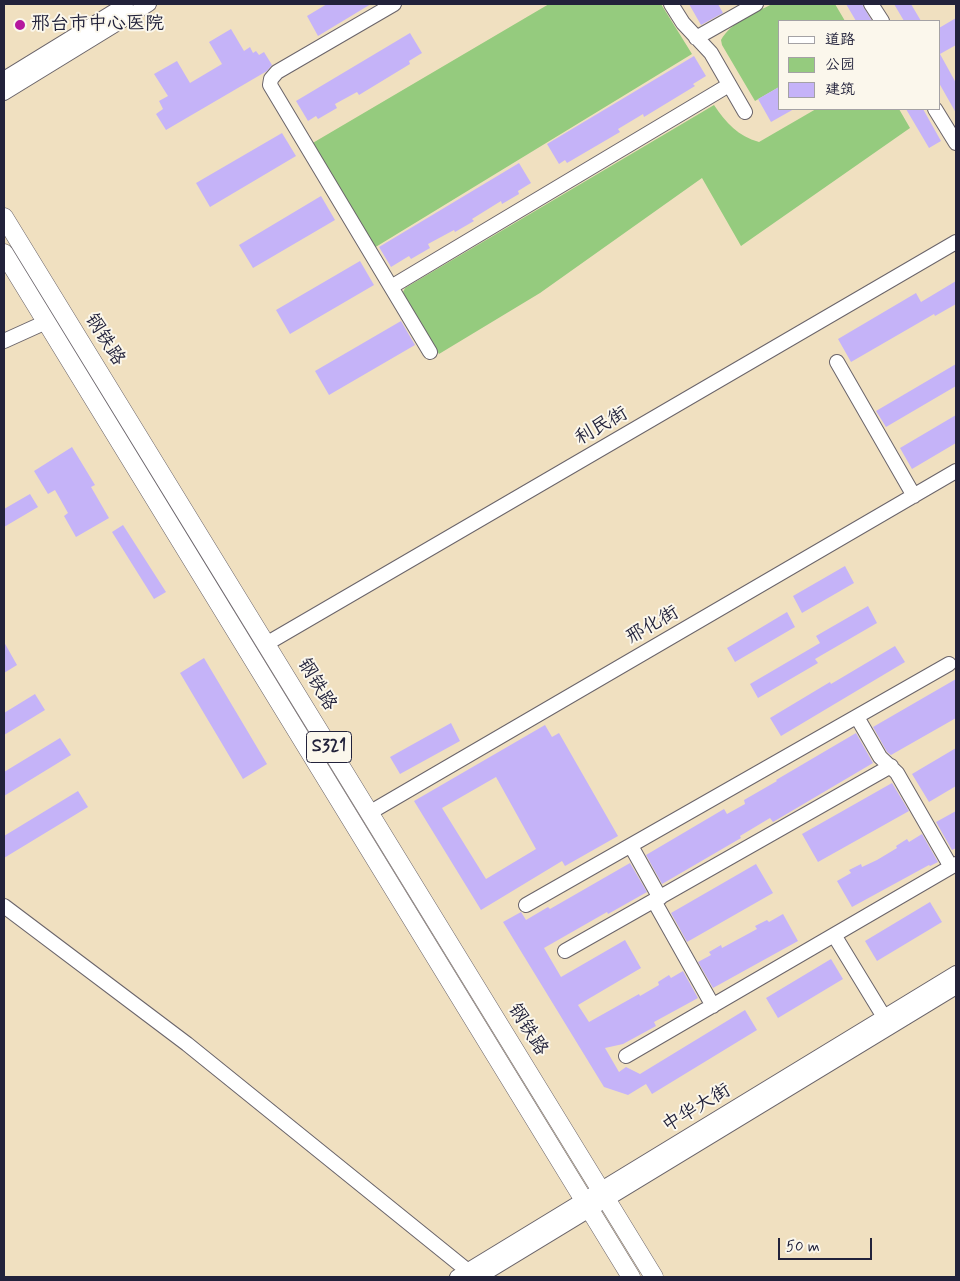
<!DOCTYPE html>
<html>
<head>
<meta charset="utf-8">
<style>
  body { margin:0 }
  #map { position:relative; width:960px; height:1281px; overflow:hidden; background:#f0e0c0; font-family:Mynerve,"LXGW WenKai TC",sans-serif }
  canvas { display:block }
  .frame { position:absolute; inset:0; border:5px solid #22223b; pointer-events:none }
  .legend { position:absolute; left:778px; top:20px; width:162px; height:90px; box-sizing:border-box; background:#fbf7ec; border:1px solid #a4a2a5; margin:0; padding:6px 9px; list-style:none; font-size:15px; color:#22223b }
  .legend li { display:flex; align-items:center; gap:10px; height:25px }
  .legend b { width:25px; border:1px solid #a4a2a5 }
  .scale { position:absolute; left:778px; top:1238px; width:94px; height:22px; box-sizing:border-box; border:2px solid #22223b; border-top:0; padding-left:6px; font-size:15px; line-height:18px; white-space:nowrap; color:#22223b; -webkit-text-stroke:4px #fbf7ec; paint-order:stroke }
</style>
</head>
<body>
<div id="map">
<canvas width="960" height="1281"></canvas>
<div class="frame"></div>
<ul class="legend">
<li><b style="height:6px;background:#fff"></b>道路</li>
<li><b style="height:14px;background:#95cb7e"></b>公园</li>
<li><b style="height:14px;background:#c5b3f8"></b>建筑</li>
</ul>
<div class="scale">50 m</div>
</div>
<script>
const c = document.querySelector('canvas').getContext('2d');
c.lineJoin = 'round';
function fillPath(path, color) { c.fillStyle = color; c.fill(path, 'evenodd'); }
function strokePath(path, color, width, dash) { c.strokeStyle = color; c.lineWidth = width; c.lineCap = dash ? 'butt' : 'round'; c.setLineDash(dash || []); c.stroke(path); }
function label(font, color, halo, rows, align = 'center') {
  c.font = font + ' Mynerve,"LXGW WenKai TC",sans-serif'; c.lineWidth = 4; c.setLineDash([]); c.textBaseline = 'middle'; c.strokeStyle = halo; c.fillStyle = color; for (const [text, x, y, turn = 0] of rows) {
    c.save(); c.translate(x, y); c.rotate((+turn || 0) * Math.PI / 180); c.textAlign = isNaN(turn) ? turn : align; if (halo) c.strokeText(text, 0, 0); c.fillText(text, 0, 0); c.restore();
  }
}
fillPath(new Path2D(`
  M549,4H661L692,54L374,248L311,144Z
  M772,4H835L845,21H779V87L755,101L722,45L721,40C731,22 755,13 772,4Z
  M714,105C726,123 738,136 759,142L816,109H899L910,128L741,246L702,178L540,293L439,354L405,296L403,292L405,288Z`), '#95cb7e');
fillPath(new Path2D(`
  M327,4H371L318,36L307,16Z
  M689,4H718L723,13L701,25Z
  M846,4H862L872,21H856Z
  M894,4H911L921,21H904Z
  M956,18V45L940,54L956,83V113L939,83V28Z
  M231,29L244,51L250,47L253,53L256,51L259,55L264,52L272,65L267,71L166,130L156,114L163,109L159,101L168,96L154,74L177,61L190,83L222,64L209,42Z
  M410,33L422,53L409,61L410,64L359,95L357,92L335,104L337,108L318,119L316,116L308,121L296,101Z
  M694,56L706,76L693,84L695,86L644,117L643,114L618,129L620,132L567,163L565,160L559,164L547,144Z
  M779,87V109H794L771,122L758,99Z
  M906,109H923L941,141L929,148Z
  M282,133L296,156L210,207L196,183Z
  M519,163L531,183L518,191L519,194L502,204L501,201L472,219L474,221L455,232L454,230L428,244L430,248L411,259L409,256L391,267L379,247Z
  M321,196L335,220L253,268L239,245Z
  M360,261L374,285L290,334L276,310Z
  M956,281V304L935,316L934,314L851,362L838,339L916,293L921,302Z
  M401,321L415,345L329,395L315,371Z
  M956,364V386L886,427L876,411Z
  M956,415V443L912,469L900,448Z
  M72,447L95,485L91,487L109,518L76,537L64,516L68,513L55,490L48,494L34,471Z
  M30,494L38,507L4,527V509Z
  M123,525L166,592L154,599L112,532Z
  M845,566L854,583L802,613L793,596Z
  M868,606L877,623L815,659L818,663L758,698L750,684L820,643L816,636Z
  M787,612L795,627L735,662L727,648Z
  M4,642L17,665L4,673Z
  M895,646L905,662L781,736L770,718L830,682L831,684Z
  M204,658L267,764L243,779L180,673Z
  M956,679V718L891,755L887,752L873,727Z
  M35,694L45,710L4,735V713Z
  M451,723L460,741L400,774L390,757Z
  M545,725L552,737L559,733L618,836L565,866L562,861L481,910L414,801ZM496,777L536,849L486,879L442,808Z
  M856,733L873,763L773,822L770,818L740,836L741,838L662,884L646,855L724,809L727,814L745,804L744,800L777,781L776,780Z
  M60,738L71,755L4,796V772Z
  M956,748V786L929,802L912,774Z
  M892,783L909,811L818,862L802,834Z
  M78,791L88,807L4,858V836Z
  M956,811V848L952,850L936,822Z
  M922,834L938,862L930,866L929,865L852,907L837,881L851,873L849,870L861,864L862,867L877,860L897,848L896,846L907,839L909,842Z
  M630,863L647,892L608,914L607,912L544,948L561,977L625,940L641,968L578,1005L589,1022L639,994L640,996L659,985L658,982L669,975L671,978L683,971L698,998L654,1022L656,1026L623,1044L605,1048L619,1072L626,1067L640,1074L745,1010L757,1030L652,1094L646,1084L628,1095L604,1087L503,922L521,912L526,920L548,907L550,909Z
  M756,864L773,893L687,942L671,913Z
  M930,902L942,922L877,961L865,941Z
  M783,914L798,941L713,988L698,962L711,955L709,952L721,945L722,948L757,929L755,926L767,920L769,922Z
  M831,959L843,979L778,1018L766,998Z`), '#c5b3f8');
const minor = new Path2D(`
  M394,4L277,72L271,79L270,85L430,352
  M671,4L683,23L711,53L745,112
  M871,4L882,21
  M696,38L756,4
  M4,79L126,4
  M4,93L149,4
  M935,109L956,143
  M391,287L729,85
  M4,341L46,322
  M837,362L914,496
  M266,644L956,242
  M857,717L880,757L897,773L951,867
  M369,813L956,471
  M631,846L660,898
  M654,901L713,1006
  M526,905L949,664
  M4,906L187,1044L468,1271
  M834,935L884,1017
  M565,951L891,766
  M626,1056L956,864
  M457,1277L956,973
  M479,1277L956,987`);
const major = new Path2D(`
  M4,217L654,1277
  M4,253L631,1277`);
strokePath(minor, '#6a646a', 16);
strokePath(major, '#6a646a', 19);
strokePath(minor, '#fff', 14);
strokePath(major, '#fff', 18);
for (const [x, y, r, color] of [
  [20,25,6,"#b5179e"]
]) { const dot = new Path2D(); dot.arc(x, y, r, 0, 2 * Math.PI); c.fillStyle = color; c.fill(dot); strokePath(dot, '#fbf7ec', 2); }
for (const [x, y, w] of [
  [329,747,45]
]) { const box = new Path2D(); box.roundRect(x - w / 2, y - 15.5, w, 31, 4); c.fillStyle = '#fbf7ec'; c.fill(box); strokePath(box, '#22223b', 1); }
label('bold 18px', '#22223b', null, [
  ["S321",329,747]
]);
label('19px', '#22223b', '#fbf7ec', [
  ["邢台市中心医院",31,25]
], 'left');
label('19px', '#22223b', '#fbf7ec', [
  ["钢铁路",104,340,58],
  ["利民街",602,427,-30],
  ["邢化街",653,626,-30],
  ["钢铁路",316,685,59],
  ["钢铁路",527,1030,58],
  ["中华大街",697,1109,-31]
]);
</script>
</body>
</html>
